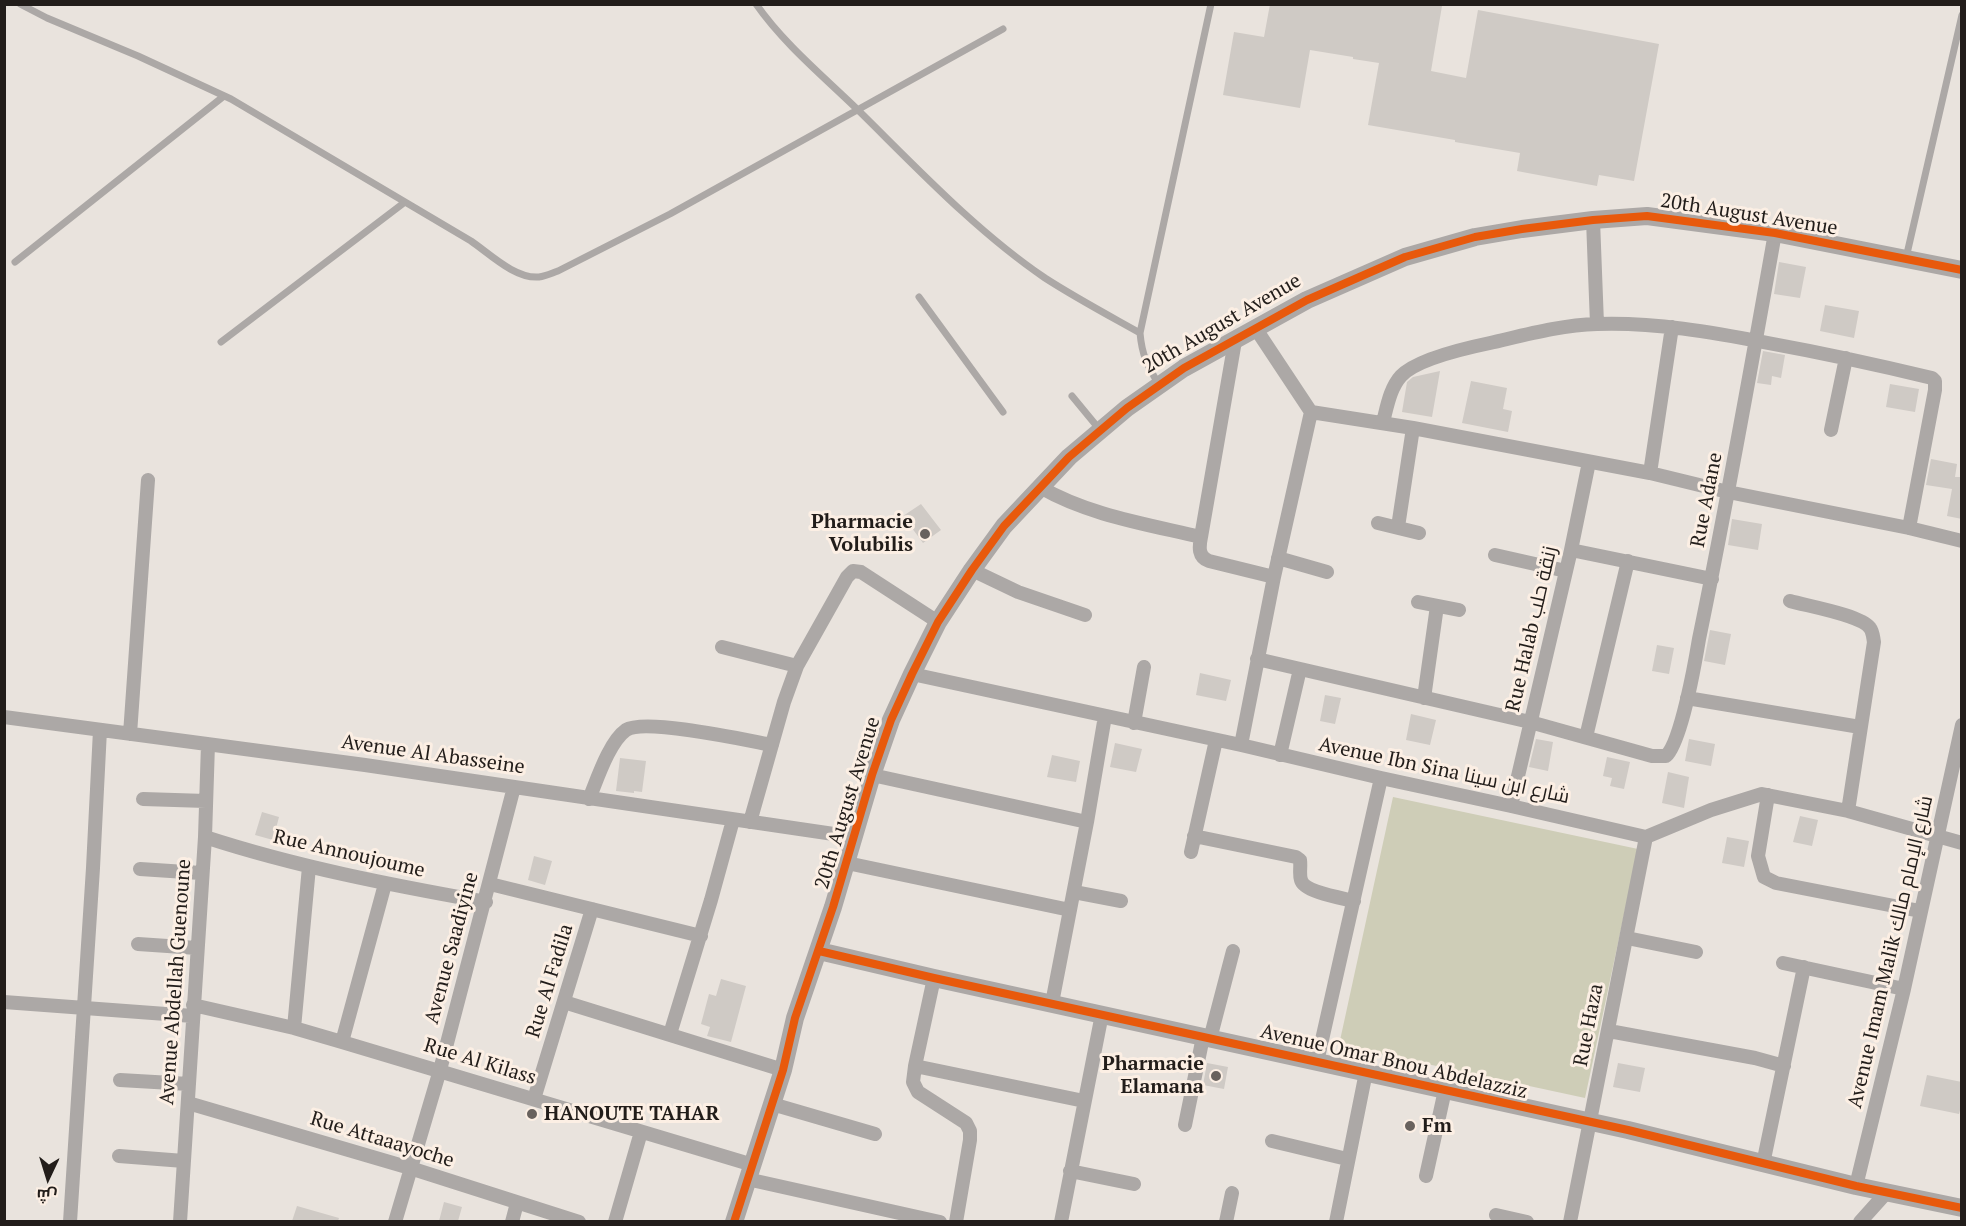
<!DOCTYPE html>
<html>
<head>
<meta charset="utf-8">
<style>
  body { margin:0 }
  #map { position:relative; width:1966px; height:1226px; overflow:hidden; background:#e9e3dd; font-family:"PT Serif",Cairo,serif }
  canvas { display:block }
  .frame { position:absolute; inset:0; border:6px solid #221d1a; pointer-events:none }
  .north { position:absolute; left:18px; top:1148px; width:60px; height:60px; -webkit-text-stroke:4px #fcefe4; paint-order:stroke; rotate:184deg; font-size:16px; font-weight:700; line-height:24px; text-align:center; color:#221d1a }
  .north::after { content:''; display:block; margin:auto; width:21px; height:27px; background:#221d1a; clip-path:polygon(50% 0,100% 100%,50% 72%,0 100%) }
</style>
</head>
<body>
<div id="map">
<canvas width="1966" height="1226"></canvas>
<div class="frame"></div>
<div class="north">ش</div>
</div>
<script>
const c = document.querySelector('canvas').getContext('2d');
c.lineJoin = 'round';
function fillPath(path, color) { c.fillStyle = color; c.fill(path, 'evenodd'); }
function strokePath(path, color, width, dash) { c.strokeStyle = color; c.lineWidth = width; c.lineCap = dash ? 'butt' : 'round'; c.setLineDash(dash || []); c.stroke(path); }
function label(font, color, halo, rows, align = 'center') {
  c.font = font + ' "PT Serif",Cairo,serif'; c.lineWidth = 6; c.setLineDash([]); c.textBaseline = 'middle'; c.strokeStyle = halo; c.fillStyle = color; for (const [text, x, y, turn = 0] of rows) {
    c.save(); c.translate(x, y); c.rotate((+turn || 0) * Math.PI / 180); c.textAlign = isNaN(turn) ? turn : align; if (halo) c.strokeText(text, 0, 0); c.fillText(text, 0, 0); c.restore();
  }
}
fillPath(new Path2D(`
  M1393,797L1638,849L1585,1098L1339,1045Z`), '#cecdb7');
fillPath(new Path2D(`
  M1270,4H1432L1442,6L1431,71L1466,78L1478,10L1659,44L1634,181L1599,175L1597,186L1517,171L1520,153L1455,142V140L1368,125L1379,63L1353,59V57L1310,50L1300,108L1223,95L1234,32L1264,37Z
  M1779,262L1806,267L1800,298L1774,294Z
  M1825,305L1859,311L1854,338L1820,331Z
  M1763,351L1785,355L1781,378L1772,376L1771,385L1757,383Z
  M1440,371L1432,417L1402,412L1407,382L1413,377Z
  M1471,381L1507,388L1503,409L1512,411L1508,432L1462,423Z
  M1890,384L1919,389L1915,412L1886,407Z
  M1931,459L1957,464L1955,477H1962V519L1947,516L1952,489L1926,485Z
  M921,504L941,530L923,543L903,516Z
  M1732,519L1762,524L1758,550L1728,545Z
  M1710,630L1731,634L1725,665L1704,661Z
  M1657,645L1674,648L1669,674L1652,671Z
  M1200,673L1231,680L1226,701L1196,695Z
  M1325,695L1341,698L1335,724L1320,721Z
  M1411,714L1436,720L1430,745L1406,740Z
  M1536,739L1553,742L1548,771L1529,767Z
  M1689,739L1715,744L1711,766L1685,761Z
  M1115,743L1142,749L1136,772L1110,767Z
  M1052,755L1080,761L1076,782L1047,777Z
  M1607,757L1630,762L1624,789L1610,786L1612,778L1603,776Z
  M620,758L646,761L642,792L634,791V793L616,791Z
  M1668,772L1689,777L1684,808L1662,803Z
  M262,812L279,817L273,840L255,835Z
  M1800,816L1818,820L1812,846L1793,842Z
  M1727,837L1749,841L1744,867L1722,863Z
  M534,856L552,861L545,885L528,880Z
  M721,979L746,986L731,1042L707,1036L710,1027L701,1024L709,994L716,996Z
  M1207,1063L1228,1067L1224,1089L1203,1085Z
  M1618,1063L1645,1068L1640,1092L1613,1087Z
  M1927,1075L1962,1082V1103L1959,1114L1920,1106Z
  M444,1202L462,1207L458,1221H439Z
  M297,1206L339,1218L338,1221H292Z`), '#cfcac5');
strokePath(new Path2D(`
  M20,4L47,18L138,56L231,99L471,241C490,254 515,279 539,277C546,276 552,273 558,271L670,214L1003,29
  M756,4C784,44 823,76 858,110C917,168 976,231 1045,278C1076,298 1108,315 1140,333
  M1906,258L1962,15
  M15,262L224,96
  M919,297L1003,412
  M221,342L405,202
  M1158,383C1147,365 1142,355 1140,333L1211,4
  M1072,396L1100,430`), '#aca8a6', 7);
strokePath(new Path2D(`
  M1593,220L1597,324
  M1235,341L1201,537C1199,547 1198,557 1209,561L1274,577
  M1311,412L1413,428L1650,473L1728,492L1909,528L1962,541
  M1383,422C1387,407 1390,388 1401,376C1417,359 1466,348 1490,343C1525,335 1561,325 1597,324C1654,322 1712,332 1768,343C1823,353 1878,365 1932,378L1935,381V390L1909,528
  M1831,430L1846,358
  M1650,473L1672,327
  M1040,487C1088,515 1146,524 1201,537
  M1378,523L1419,533
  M1398,527L1413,428
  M1571,550L1712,579
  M1495,555L1566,571
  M1278,558L1327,572
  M972,570L1018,592L1085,615
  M1790,601C1807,606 1861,615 1870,628C1873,632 1873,637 1874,642L1848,811
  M1418,602L1459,610
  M722,647L797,666
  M1257,659L1530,722L1652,756H1666C1681,742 1695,663 1699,639C1727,504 1751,368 1775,233
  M912,674L1241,745L1381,778L1511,806L1646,837L1711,810L1762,794L1848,811L1962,843
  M1424,698L1437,606
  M1687,698L1860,727
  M4,717L365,765L854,837
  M1134,723L1144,667
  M130,734L148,480
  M1586,737L1628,561
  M1241,745L1274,577L1311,412L1256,329
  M1280,755L1300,669
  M872,775L1087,822
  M1768,795L1758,856L1764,877L1776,883L1920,911
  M143,799L206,801
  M589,799C597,780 609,742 626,730C645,718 745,740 772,745
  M1511,806L1571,550L1589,462
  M750,822L784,702L797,666L847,577L853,571L861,572L938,622
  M1194,836L1296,857L1300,860C1301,867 1299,874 1301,880C1304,892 1342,898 1354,901
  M205,837C297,867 391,885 486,902
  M1191,852L1216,740
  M847,863L1070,910
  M140,869L201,873
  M490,884L701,936
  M1074,892L1121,901
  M1627,938L1696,952
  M138,944L197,948
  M1783,963L1904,989
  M934,978L915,1066L1084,1101
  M4,1002L193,1016
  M564,1002L783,1070
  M1052,1003L1087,822L1105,716
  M193,1005L294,1028L342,1042L753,1165
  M294,1028L309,867
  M1609,1031L1755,1058L1784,1066
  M670,1034L711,900L733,820
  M1210,1039L1233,951
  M342,1042L385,884
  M1317,1062L1381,778
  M915,1066L913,1082L918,1092L966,1123L970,1131V1140L956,1222
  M120,1080L189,1084
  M534,1099L592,909
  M188,1103L410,1168L579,1222
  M772,1104L875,1134
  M1185,1125L1203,1037
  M1272,1141L1347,1159
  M119,1156L184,1161
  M1763,1164L1804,967
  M1070,1171L1134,1184
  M1426,1176L1445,1090
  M747,1179L940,1222
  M1856,1186L1904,989L1962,725
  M1496,1215L1527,1222
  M70,1222L93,868L100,730
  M180,1222L205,837L208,744
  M395,1222L440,1070L514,787
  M512,1222L517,1203
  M615,1222L641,1132
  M1061,1222L1102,1014
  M1226,1222L1232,1193
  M1336,1222L1366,1072
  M1570,1222L1646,837
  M1860,1222L1886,1193`), '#aca8a6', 14);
strokePath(new Path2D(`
  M819,951L934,978L1628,1130L1856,1186L1962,1208
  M734,1222L783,1070L795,1018L833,907L872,775L891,720L912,674L938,622L972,570L1004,526L1069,457L1127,408L1184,368L1307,300L1405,257L1475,237L1522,229L1593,220L1647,216L1775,233L1962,270`), '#aca8a6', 18);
strokePath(new Path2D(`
  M819,951L934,978L1628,1130L1856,1186L1962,1208
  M734,1222L783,1070L795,1018L833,907L872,775L891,720L912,674L938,622L972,570L1004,526L1069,457L1127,408L1184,368L1307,300L1405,257L1475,237L1522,229L1593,220L1647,216L1775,233L1962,270`), '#e8590c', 8);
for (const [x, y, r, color] of [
  [925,534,6,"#68625e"],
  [1216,1076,6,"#68625e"],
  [532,1114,6,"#68625e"],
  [1410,1126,6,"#68625e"]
]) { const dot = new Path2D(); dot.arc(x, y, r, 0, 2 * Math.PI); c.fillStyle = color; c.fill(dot); strokePath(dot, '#fcefe4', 2); }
label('20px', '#221d1a', '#fcefe4', [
  ["20th August Avenue",1749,215,9],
  ["20th August Avenue",1222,324,-30],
  ["Rue Adane",1707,500,-79],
  ["Rue Halab زنقة حلب",1532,629,-77],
  ["Avenue Al Abasseine",433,755,8],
  ["Avenue Ibn Sina شارع ابن سينا",1444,771,12],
  ["20th August Avenue",848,803,-73],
  ["Rue Annoujoume",349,854,13],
  ["Avenue Saadiyine",452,948,-75],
  ["Avenue Imam Malik شارع الإمام مالك",1891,952,-77],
  ["Rue Al Fadila",550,981,-73],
  ["Avenue Abdellah Guenoune",176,982,-86],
  ["Rue Haza",1589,1025,-79],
  ["Rue Al Kilass",480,1062,17],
  ["Avenue Omar Bnou Abdelazziz",1394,1062,13],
  ["Rue Attaaayoche",382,1140,17]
]);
label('bold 20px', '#221d1a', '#fcefe4', [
  ["Pharmacie",913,522],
  ["Volubilis",913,545],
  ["Pharmacie",1204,1064],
  ["Elamana",1204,1087],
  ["HANOUTE TAHAR",544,1114,"left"],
  ["Fm",1422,1126,"left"]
], 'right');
</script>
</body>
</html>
